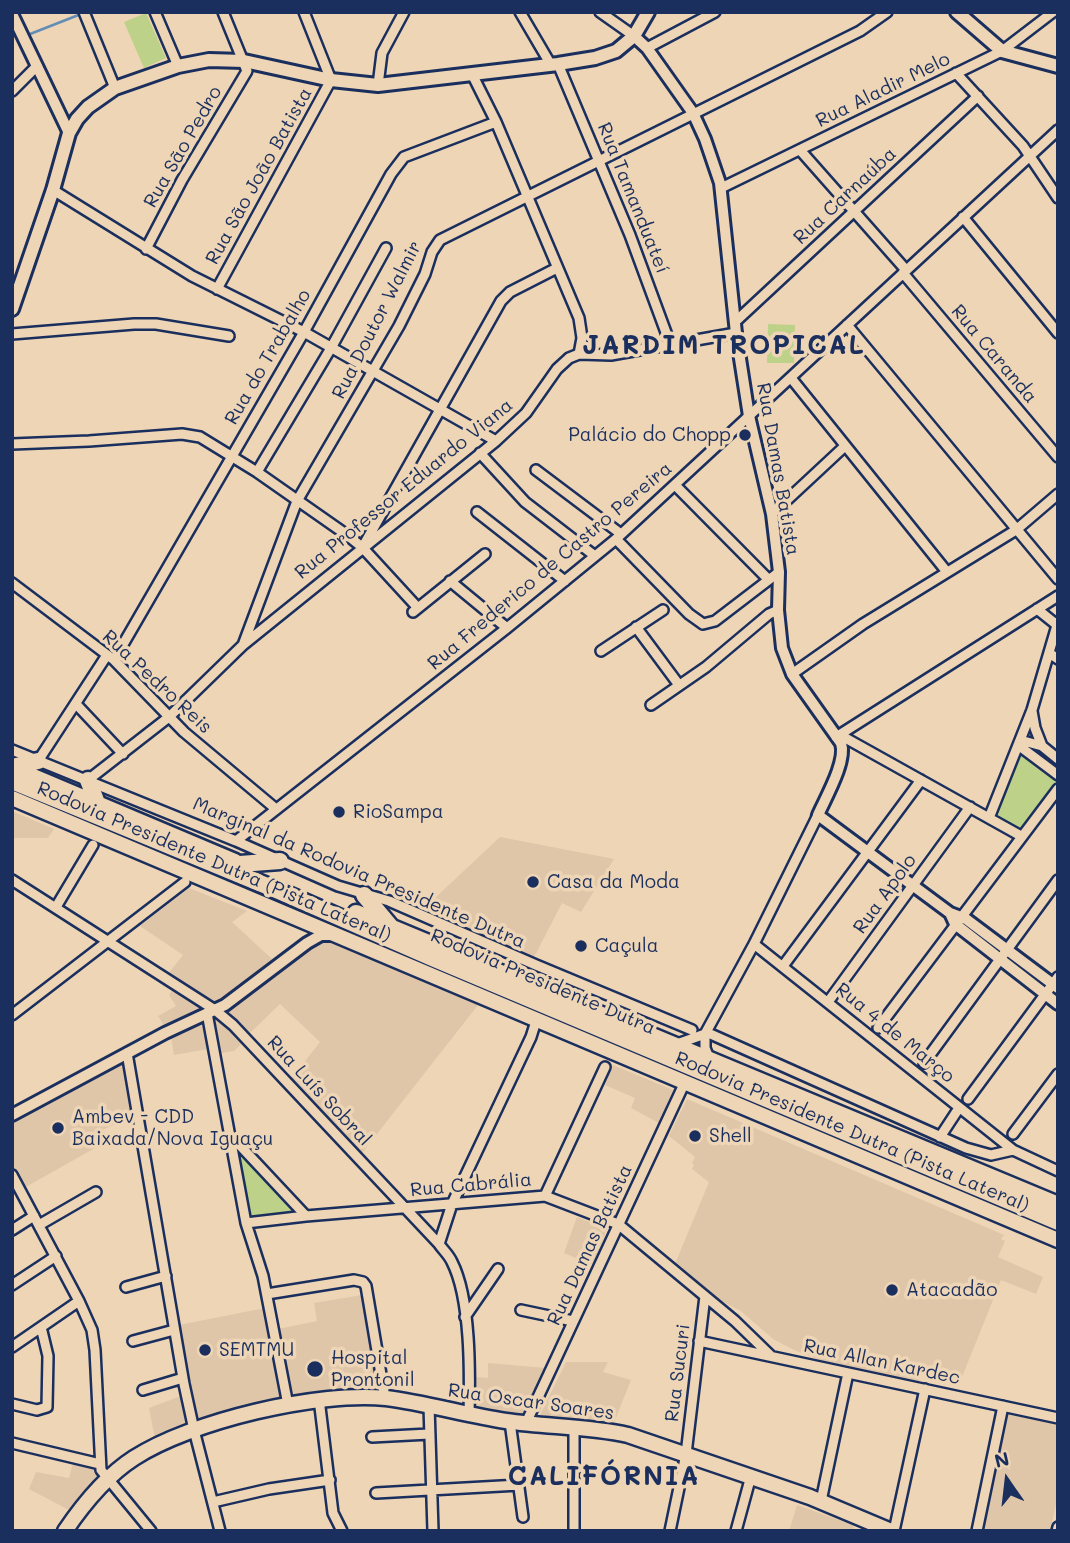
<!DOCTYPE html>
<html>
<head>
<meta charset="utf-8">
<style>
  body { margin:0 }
  #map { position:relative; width:1070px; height:1543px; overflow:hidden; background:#edd5b5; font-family:Mali,sans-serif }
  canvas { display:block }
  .frame { position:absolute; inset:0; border:14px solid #1b2f5e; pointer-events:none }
  .north { position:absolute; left:972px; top:1445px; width:70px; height:70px; -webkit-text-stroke:5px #edd5b5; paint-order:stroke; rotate:346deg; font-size:19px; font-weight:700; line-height:28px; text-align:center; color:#1b2f5e }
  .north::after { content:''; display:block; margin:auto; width:24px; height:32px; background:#1b2f5e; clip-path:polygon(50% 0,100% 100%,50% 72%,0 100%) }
</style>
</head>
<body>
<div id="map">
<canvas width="1070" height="1543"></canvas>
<div class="frame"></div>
<div class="north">N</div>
</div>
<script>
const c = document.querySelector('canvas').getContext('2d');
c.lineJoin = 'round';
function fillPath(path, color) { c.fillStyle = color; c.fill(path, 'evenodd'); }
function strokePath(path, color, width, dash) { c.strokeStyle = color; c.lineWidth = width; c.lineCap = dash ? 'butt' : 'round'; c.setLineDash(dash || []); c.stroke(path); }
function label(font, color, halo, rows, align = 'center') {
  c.font = font + ' Mali,sans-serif'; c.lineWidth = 7; c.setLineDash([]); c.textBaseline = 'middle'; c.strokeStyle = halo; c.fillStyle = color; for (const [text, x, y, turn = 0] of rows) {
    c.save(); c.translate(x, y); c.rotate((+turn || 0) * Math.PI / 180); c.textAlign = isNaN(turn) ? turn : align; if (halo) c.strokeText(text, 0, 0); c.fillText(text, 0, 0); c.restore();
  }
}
fillPath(new Path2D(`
  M12,811L54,829L48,838H12L14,830Z
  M500,837L614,859L581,912L562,903L532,961L419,913Z
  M189,888L247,911L232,922L272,959L220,1002L214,1004L168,974L183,955L140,926Z
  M324,940L444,989L478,1005L362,1153L291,1079L320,1042L280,1004L250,1033L230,1015L229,1010L316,942Z
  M173,989L198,1003V1009L165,1027L158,1016L176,1006L169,995Z
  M219,1017L243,1042L234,1051L220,1053L213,1027L214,1019Z
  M196,1024L203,1027L208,1049L174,1055L171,1037Z
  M125,1060L136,1114L92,1135L95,1148L24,1188L12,1167V1118Z
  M613,1065L673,1090L659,1123L631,1108L635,1098L605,1085Z
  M687,1099L1004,1235L1001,1239L1005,1241L998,1257L1043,1277L1036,1294L1001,1280L962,1377L922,1368L918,1385L847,1371L794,1350L773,1339L741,1311L705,1293L675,1264L709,1182L692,1169L694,1165L692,1163L695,1157L669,1136Z
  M577,1217L607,1229L593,1265L564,1253Z
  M362,1295L380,1395L291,1398L278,1329L317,1321L314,1303Z
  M265,1308L284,1401L197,1423L179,1325Z
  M566,1362H608L603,1372L631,1380L613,1425L573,1418L539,1417Z
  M488,1363L546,1368L523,1417L476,1408V1377L488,1378Z
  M181,1396L186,1425L155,1439L149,1408Z
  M1007,1414L1058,1424V1495L1050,1531H983Z
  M73,1463L95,1467L97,1476L69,1510L29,1489L36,1472L69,1478Z
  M797,1505L853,1525L855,1531H789Z`), '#dfc6a8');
fillPath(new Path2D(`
  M146,13L166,58L144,68L124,22Z
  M768,324L795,325L794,363H767Z
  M1021,752L1058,779L1021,831L995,814Z
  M235,1146L298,1213L250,1216Z`), '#bdd288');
strokePath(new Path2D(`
  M25,36L81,14`), '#638db7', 2.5);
const minor = new Path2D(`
  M84,12L115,88
  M155,12L178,66
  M520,12L551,65
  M600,12L634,36
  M647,48L715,12
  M558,64L630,235L671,346
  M956,73L1023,146L1058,198
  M472,74L496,122L579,318L582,338L579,354
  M378,85L382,53L404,12
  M12,91L37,66
  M800,150L906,270
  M721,188L1002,51L1053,12
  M53,190L192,276L304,332L496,441
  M963,217L1058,333
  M146,249L182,180L247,71L223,12
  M903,273L1058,457
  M217,289L331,80L304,12
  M735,322L978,96
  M847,325L1058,579
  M12,334L134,324H156L229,336
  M791,378L947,572
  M12,444L89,441L182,434L200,437L257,472L347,535L362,547L418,608
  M480,453L525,502L595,556
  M536,470L621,534
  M257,472L331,348L386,248
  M675,485L768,579
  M477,512L565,581
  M772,514L845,446
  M616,539L689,614L703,624L715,621L779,572
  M365,543L501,301L510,292L557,268
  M450,581L507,628
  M12,583L114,660L184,732L276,809
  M1037,609L1057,625
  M413,612L485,554
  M636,627L679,685
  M243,645L297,501L399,326L425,274L432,252L440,240L860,31L887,12
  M601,651L663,610
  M1049,653L1058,659
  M114,660L304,332L391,174L404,157L496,122
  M792,674L863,624L1016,530L1058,494
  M76,704L123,754
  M651,705L706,667L769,614L778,610
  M1032,711L1035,728L1042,746
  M840,735L1021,836
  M836,737L1058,596
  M1020,740L1042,746L1058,759
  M1018,745L1058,775
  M12,750L236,841L338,886L389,901L536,965L692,1030
  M38,761L107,655
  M88,780L169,717L243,645L496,441L526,413L557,369L569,358L579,354L611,355L736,333
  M989,818L1032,710L1058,622
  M236,841L507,628L616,539L1058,130
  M12,880L215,1010L233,1025L439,1244C443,1250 449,1255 452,1262C471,1299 470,1374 469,1415
  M56,907L93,845
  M754,944L1013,1150L1058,1171
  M783,966L921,780
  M828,1002L970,807
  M207,1013L246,1223L263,1276L288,1405
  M12,1015L185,882
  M878,1028L1058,789
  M706,1032L966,1148L991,1155L1013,1150
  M677,1044L705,1034
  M127,1053L184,1384L194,1430L220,1531
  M709,1058L705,1048V1034L754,944L818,815
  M924,1063L1058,880
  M968,1099L1058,977
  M1013,1134L1058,1074
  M940,1137L959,1108
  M233,1138L306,1216
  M12,1175L79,1301L92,1330L95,1350L101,1470L151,1531
  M545,1196L605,1067
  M246,1223L306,1216L545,1196L618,1224L735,1321L771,1356
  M39,1225L96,1192
  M12,1230L34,1216
  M439,1244L452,1204L531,1037L537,1018
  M12,1285L56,1256
  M126,1287L166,1276
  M267,1294L354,1280L363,1282L366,1286L385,1398
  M521,1310L573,1321
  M465,1317L498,1269
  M133,1341L174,1330
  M699,1341L1058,1418
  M12,1347L79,1301
  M143,1390L183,1378
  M319,1399L333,1513L342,1531
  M12,1404L37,1410L47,1407L48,1356L41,1327
  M429,1406L433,1531
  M510,1422L523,1517
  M526,1423L685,1082
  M372,1437L429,1434
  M12,1443L100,1464
  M376,1493L519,1485
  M821,1501L848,1373
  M213,1502L269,1489L330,1480
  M574,1531V1427
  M670,1531L686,1454L705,1296
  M736,1531L751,1476
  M894,1531L925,1389
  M977,1531L1003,1406
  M1057,1531L1058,1527`);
const tertiary = new Path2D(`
  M12,14L69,133
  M634,36L647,48L693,113L705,139L720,183L736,333L749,416L772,514L779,572L778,610L782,648L792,674L841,743C847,761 826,797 818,815L950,913L966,919L1058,988
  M950,913L955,924L1058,1004
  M12,1115L165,1033L225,1005L307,943L321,935H332`);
const secondary = new Path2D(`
  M957,12L1002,51L1058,66
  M12,309L53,190L69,133L77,119L88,107L115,88L178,66L209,60L244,61L331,80L378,85L558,64L595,58L616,51L634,36L648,12`);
const primary = new Path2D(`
  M65,1531C84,1503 106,1476 134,1458C191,1421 318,1391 386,1398C426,1403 466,1415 506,1421C547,1427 588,1426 628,1435L810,1497L891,1531`);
const trunk = new Path2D(`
  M12,798L1058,1240`);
const motorway = new Path2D(`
  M12,767L38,761
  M12,768L235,862
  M88,780L97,803
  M12,781L279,891L432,958L1058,1222
  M240,864L280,861
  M364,895L390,926
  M356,913L1058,1205`);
strokePath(minor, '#1b2f5e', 14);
strokePath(tertiary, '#1b2f5e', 16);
strokePath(secondary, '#1b2f5e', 18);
strokePath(primary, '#1b2f5e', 19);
strokePath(trunk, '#1b2f5e', 19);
strokePath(motorway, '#1b2f5e', 21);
strokePath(minor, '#edd5b5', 9);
strokePath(tertiary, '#edd5b5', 10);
strokePath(secondary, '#edd5b5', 12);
strokePath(primary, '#edd5b5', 14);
strokePath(trunk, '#edd5b5', 14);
strokePath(motorway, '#edd5b5', 16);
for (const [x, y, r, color] of [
  [745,435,7,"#1b2f5e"],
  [339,812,7,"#1b2f5e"],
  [533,882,7,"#1b2f5e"],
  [581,946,7,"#1b2f5e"],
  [58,1128,7,"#1b2f5e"],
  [695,1136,7,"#1b2f5e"],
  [892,1290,7,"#1b2f5e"],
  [205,1350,7,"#1b2f5e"],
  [315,1369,9,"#1b2f5e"]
]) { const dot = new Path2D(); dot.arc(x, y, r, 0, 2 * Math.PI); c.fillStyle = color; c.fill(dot); strokePath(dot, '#edd5b5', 2.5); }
label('19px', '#1b2f5e', '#edd5b5', [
  ["Rua Aladir Melo",883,90,-26],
  ["Rua São Pedro",183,147,-60],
  ["Rua São João Batista",259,176,-61],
  ["Rua Carnaúba",845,196,-43],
  ["Rua Tamanduateí",633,198,68],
  ["Rua Doutor Walmir",377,320,-63],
  ["Rua Caranda",994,354,50],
  ["Rua do Trabalho",268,357,-60],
  ["Rua Damas Batista",778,469,80],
  ["Rua Professor Eduardo Viana",404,489,-39],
  ["Rua Frederico de Castro Pereira",550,566,-40],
  ["Rua Pedro Reis",157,682,43],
  ["Rodovia Presidente Dutra (Pista Lateral)",214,862,23],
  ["Marginal da Rodovia Presidente Dutra",359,873,23],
  ["Rua Apolo",885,894,-54],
  ["Rodovia Presidente Dutra",543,982,23],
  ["Rua 4 de Março",895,1033,39],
  ["Rua Luís Sobral",319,1091,47],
  ["Rodovia Presidente Dutra (Pista Lateral)",852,1132,23],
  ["Rua Cabrália",471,1185,-5],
  ["Rua Damas Batista",590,1245,-65],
  ["Rua Allan Kardec",882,1362,12],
  ["Rua Sucuri",678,1373,-83],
  ["Rua Oscar Soares",531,1402,8]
]);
label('19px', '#1b2f5e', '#edd5b5', [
  ["Palácio do Chopp",731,435,"right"],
  ["RioSampa",353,812],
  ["Casa da Moda",547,882],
  ["Caçula",595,946],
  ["Ambev - CDD",72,1117],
  ["Baixada/Nova Iguaçu",72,1139],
  ["Shell",709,1136],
  ["Atacadão",906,1290],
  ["SEMTMU",219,1350],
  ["Hospital",331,1358],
  ["Prontonil",331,1380]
], 'left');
c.letterSpacing = '2px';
label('bold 26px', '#1b2f5e', '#edd5b5', [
  ["JARDIM TROPICAL",724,346],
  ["CALIFÓRNIA",604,1477]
]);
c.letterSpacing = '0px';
</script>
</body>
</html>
